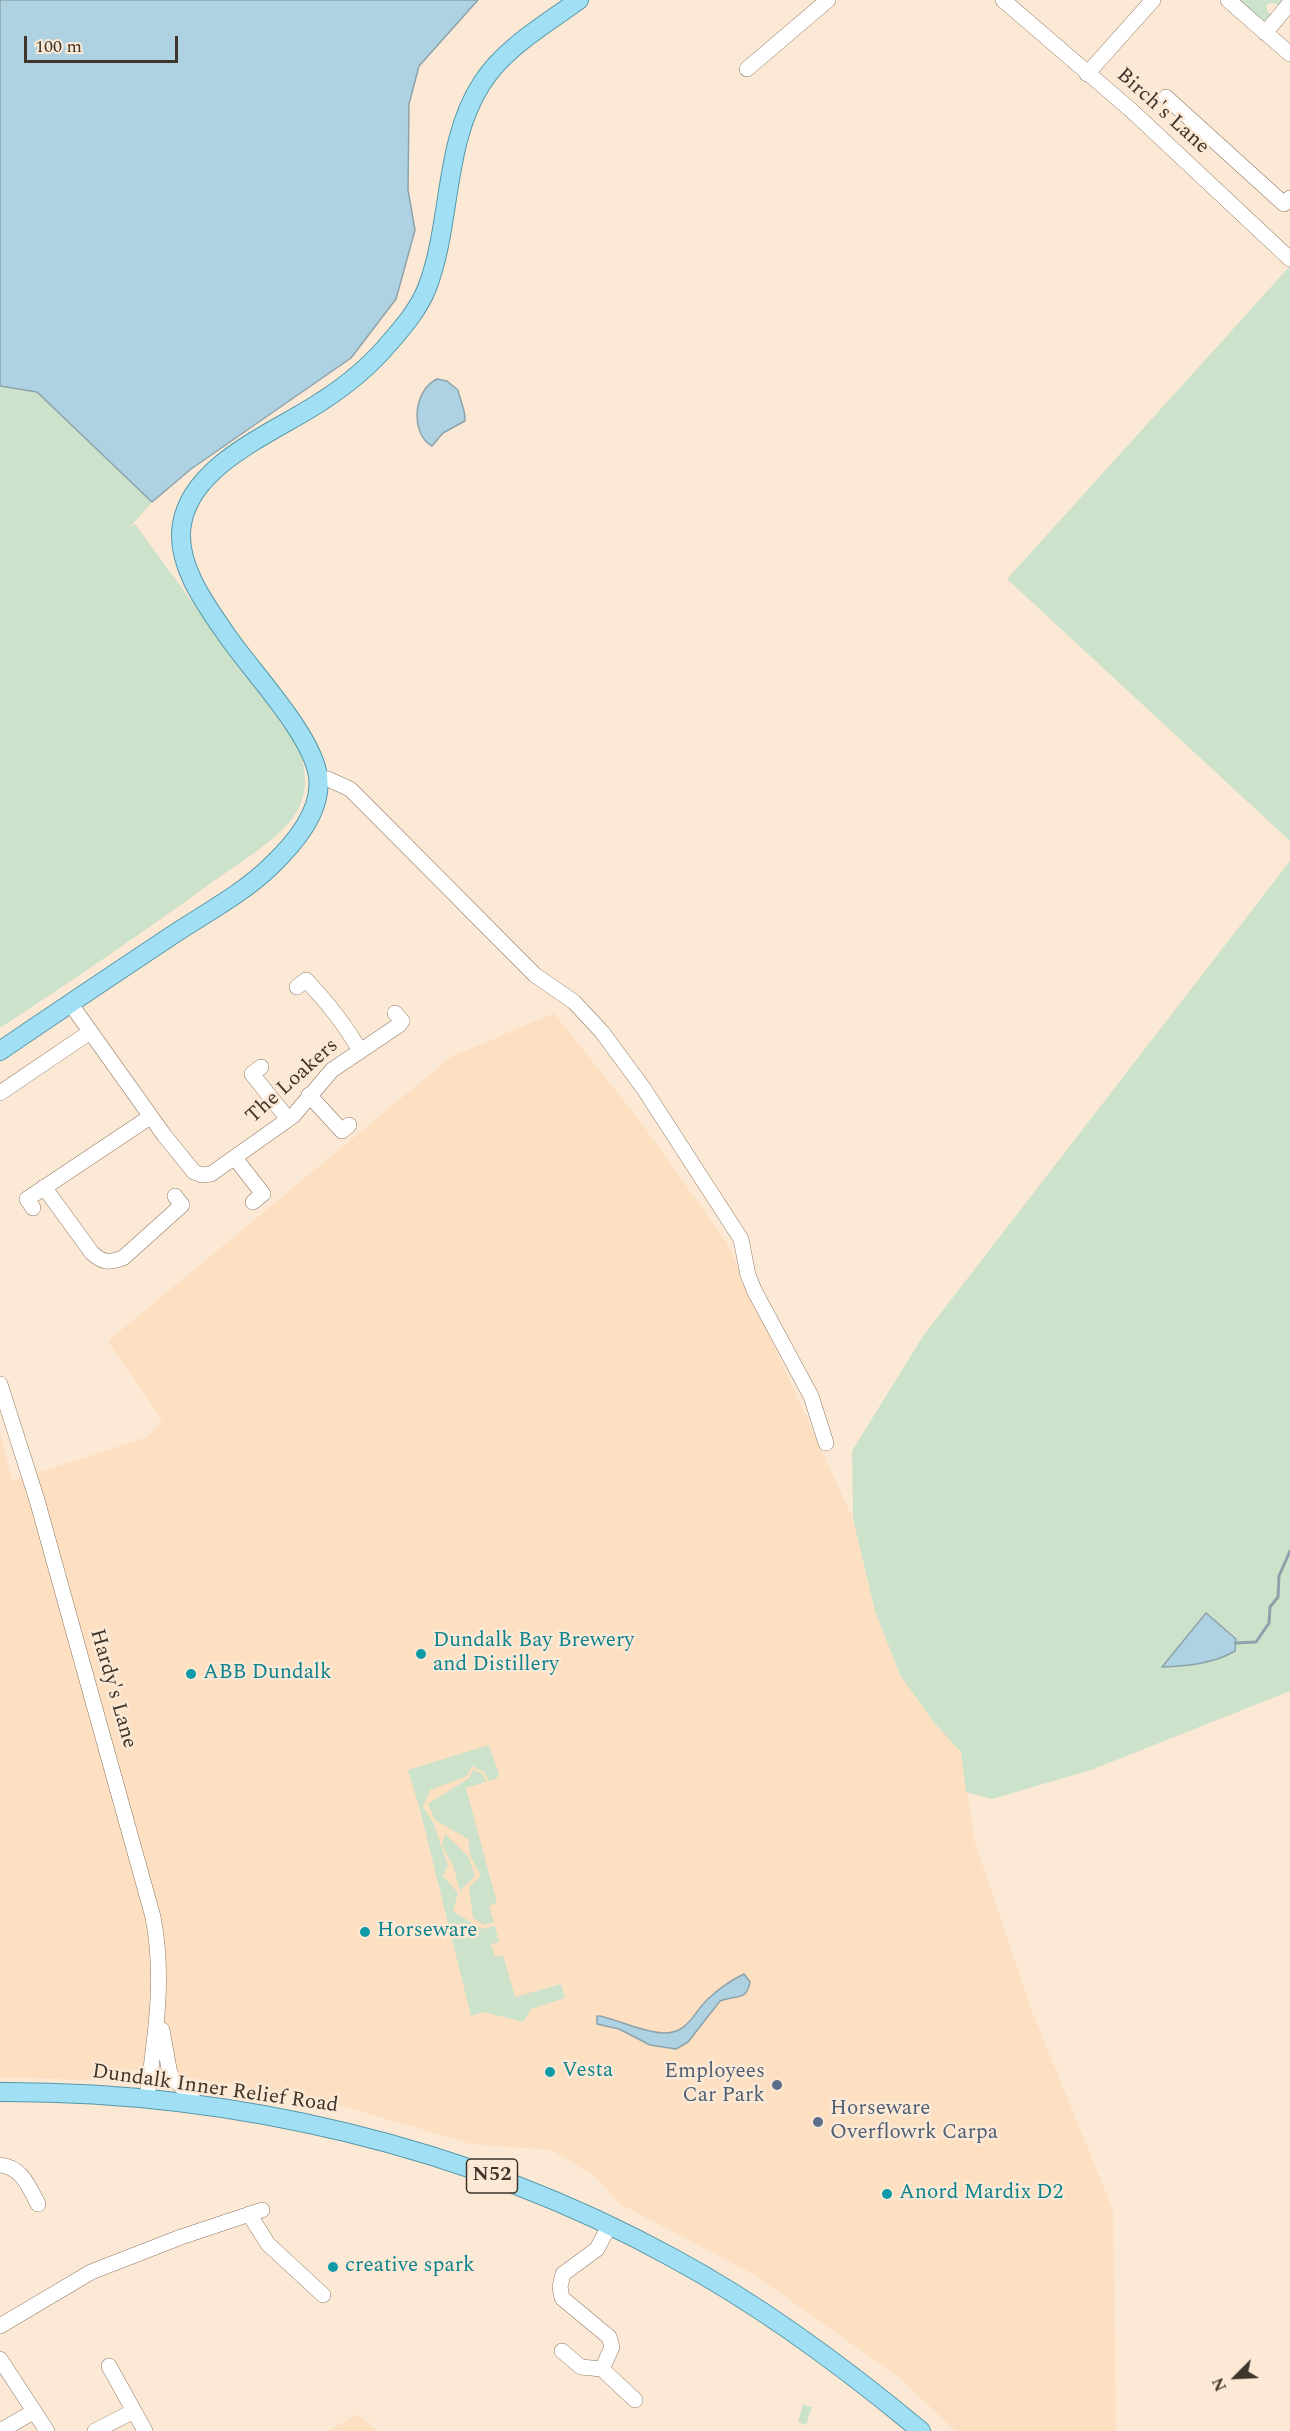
<!DOCTYPE html>
<html>
<head>
<meta charset="utf-8">
<style>
  body { margin:0 }
  #map { position:relative; width:1290px; height:2431px; overflow:hidden; background:#fce9d5; font-family:Spectral,serif }
  canvas { display:block }
  .north { position:absolute; left:1206px; top:2347px; width:60px; height:60px; -webkit-text-stroke:4px #fce9d5; paint-order:stroke; rotate:246deg; font-size:16px; font-weight:700; line-height:24px; text-align:center; color:#3e352b }
  .north::after { content:''; display:block; margin:auto; width:21px; height:27px; background:#3e352b; clip-path:polygon(50% 0,100% 100%,50% 72%,0 100%) }
  .scale { position:absolute; left:24px; top:36px; width:154px; height:27px; box-sizing:border-box; border:3px solid #3e352b; border-top:0; padding-left:8px; font-size:18px; line-height:21px; white-space:nowrap; color:#3e352b; -webkit-text-stroke:4px #fce9d5; paint-order:stroke }
</style>
</head>
<body>
<div id="map">
<canvas width="1290" height="2431"></canvas>
<div class="north">N</div>
<div class="scale">100 m</div>
</div>
<script>
const c = document.querySelector('canvas').getContext('2d');
c.lineJoin = 'round';
function fillPath(path, color) { c.fillStyle = color; c.fill(path, 'evenodd'); }
function strokePath(path, color, width, dash) { c.strokeStyle = color; c.lineWidth = width; c.lineCap = dash ? 'butt' : 'round'; c.setLineDash(dash || []); c.stroke(path); }
function label(font, color, halo, rows, align = 'center') {
  c.font = font + ' Spectral,serif'; c.lineWidth = 5; c.setLineDash([]); c.textBaseline = 'middle'; c.strokeStyle = halo; c.fillStyle = color; for (const [text, x, y, turn = 0] of rows) {
    c.save(); c.translate(x, y); c.rotate((+turn || 0) * Math.PI / 180); c.textAlign = isNaN(turn) ? turn : align; if (halo) c.strokeText(text, 0, 0); c.fillText(text, 0, 0); c.restore();
  }
}
fillPath(new Path2D(`
  M554,1013L640,1121L727,1243L853,1519L875,1611L900,1675L935,1724L961,1752L975,1843L1033,2014L1113,2210L1116,2431H956L901,2379L755,2275L620,2204L594,2175L551,2150L471,2144L315,2098L135,2069L104,2080L0,2078V1432L12,1481L147,1437L162,1420L108,1341L451,1057Z
  M357,2414L378,2431H328Z`), '#fddfc1');
fillPath(new Path2D(`
  M0,0H478L419,66L409,104L408,190L415,230L396,299L351,358L191,469L152,502L130,527L135,524L299,748C306,772 309,791 296,813C281,838 235,866 211,883C142,933 72,981 0,1028Z
  M1235,0H1282L1281,5L1271,3L1266,5L1268,12L1273,15L1262,23Z
  M1290,266V841L1007,579Z
  M1290,861V1691L1091,1770L992,1799L966,1792L961,1752L935,1724L900,1675L875,1611L853,1519L852,1451L923,1336Z
  M489,1745L499,1774L496,1779L489,1781L484,1772L472,1766L467,1776L430,1790L423,1807L433,1822L448,1865L443,1876L458,1893L453,1911L482,1929L495,1926L499,1942L491,1944L495,1957L503,1955L515,1997L561,1984L565,1998L531,2009L523,2022L484,2012L471,2016L420,1810L408,1770Z
  M473,1770L483,1774L486,1782L466,1788L497,1903L489,1906L494,1922L484,1925L473,1918L469,1887L481,1876L470,1855L468,1839L435,1820L428,1804L469,1778Z
  M445,1834L468,1856L475,1876L460,1891L453,1865L442,1845Z
  M803,2404L812,2407L806,2425L798,2422Z`), '#cce2ca');
const water = new Path2D(`
  M0,0H478L419,66L409,104L408,190L415,230L396,299L351,358L191,469L152,502L37,392L0,386Z
  M437,379L447,381L458,390C460,400 466,411 465,421L443,433L432,446C409,433 414,389 437,379Z
  M1206,1613L1236,1639L1235,1651C1213,1664 1186,1666 1162,1667Z
  M744,1974L750,1982C747,2001 736,1995 720,2001L688,2042L676,2049L650,2045L619,2029L597,2024V2016H600C621,2021 642,2032 663,2033C689,2034 693,2012 709,1998C720,1988 731,1980 744,1974Z`);
fillPath(water, '#afd2e2');
strokePath(water, '#8da3ab', 1.5);
strokePath(new Path2D(`
  M1235,1643L1256,1642L1269,1623L1270,1607L1278,1597L1279,1576L1290,1551`), '#8da3ab', 3);
const minor = new Path2D(`
  M1003,0L1132,111L1290,259
  M1228,0L1290,54
  M1265,33L1290,3
  M747,69L828,0
  M1087,74L1153,0
  M1166,97L1284,204L1290,198
  M319,779H328L350,789L535,975L574,1002L602,1032L644,1089L741,1239L748,1275L755,1292L811,1396L826,1443
  M297,987L306,980C327,1002 345,1024 360,1051
  M70,1003L164,1135L194,1172L202,1175L211,1174L293,1116L332,1070L399,1025L402,1021L395,1013
  M261,1067L252,1074L288,1119
  M0,1093L90,1032
  M309,1095L342,1131L349,1125
  M235,1158L263,1194L253,1202
  M44,1187L92,1253C103,1263 109,1263 123,1258L182,1205L175,1196
  M33,1208L27,1199L150,1117
  M0,1384L37,1500L153,1917C165,1979 155,2037 147,2099
  M162,2030L170,2074L199,2106
  M0,2165C22,2167 29,2187 38,2204
  M249,2214L268,2244L323,2295
  M0,2326L91,2272L181,2237L262,2210
  M562,2351L581,2367L602,2369L635,2400
  M0,2359L47,2431
  M109,2366L145,2431
  M602,2369L612,2347L609,2337L562,2298L560,2287L563,2274L597,2249L609,2226
  M0,2431L33,2412
  M95,2431L134,2411`);
const major = new Path2D(`
  M0,1051C57,1012 114,974 171,936C204,914 242,894 270,867C294,844 323,811 318,776C312,734 251,671 226,634C205,604 175,563 182,524C192,463 276,432 322,401C347,385 372,364 391,341C405,325 419,308 427,288C452,223 443,143 482,83C504,48 546,24 579,0
  M0,2092C233,2091 469,2146 673,2258C762,2306 843,2366 921,2431`);
strokePath(minor, '#907a64', 16);
strokePath(major, '#5697a8', 20);
strokePath(minor, '#fff', 15);
strokePath(major, '#a1e0f4', 18);
for (const [x, y, r, color] of [
  [421,1654,6,"#0f9aa8"],
  [191,1674,6,"#0f9aa8"],
  [365,1932,6,"#0f9aa8"],
  [550,2072,6,"#0f9aa8"],
  [777,2085,6,"#5c6f8a"],
  [818,2122,6,"#5c6f8a"],
  [887,2194,6,"#0f9aa8"],
  [333,2267,6,"#0f9aa8"]
]) { const dot = new Path2D(); dot.arc(x, y, r, 0, 2 * Math.PI); c.fillStyle = color; c.fill(dot); strokePath(dot, '#fce9d5', 2); }
for (const [x, y, w] of [
  [492,2176,51]
]) { const box = new Path2D(); box.roundRect(x - w / 2, y - 17, w, 34, 4.5); c.fillStyle = '#fce9d5'; c.fill(box); strokePath(box, '#3e352b', 1.5); }
label('bold 20px', '#3e352b', null, [
  ["N52",492,2176]
]);
label('21px', '#3e352b', '#fce9d5', [
  ["Birch's Lane",1162,112,42],
  ["The Loakers",293,1082,-42],
  ["Hardy's Lane",112,1689,74],
  ["Dundalk Inner Relief Road",215,2090,8]
]);
label('21px', '#0d838f', '#fce9d5', [
  ["Dundalk Bay Brewery",433,1642],
  ["and Distillery",433,1666],
  ["ABB Dundalk",203,1674],
  ["Horseware",377,1932],
  ["Vesta",562,2072],
  ["Anord Mardix D2",899,2194],
  ["creative spark",345,2267]
], 'left');
label('21px', '#4e5e75', '#fce9d5', [
  ["Employees",765,2073],
  ["Car Park",765,2097],
  ["Horseware",830,2110,"left"],
  ["Overflowrk Carpa",830,2134,"left"]
], 'right');
</script>
</body>
</html>
